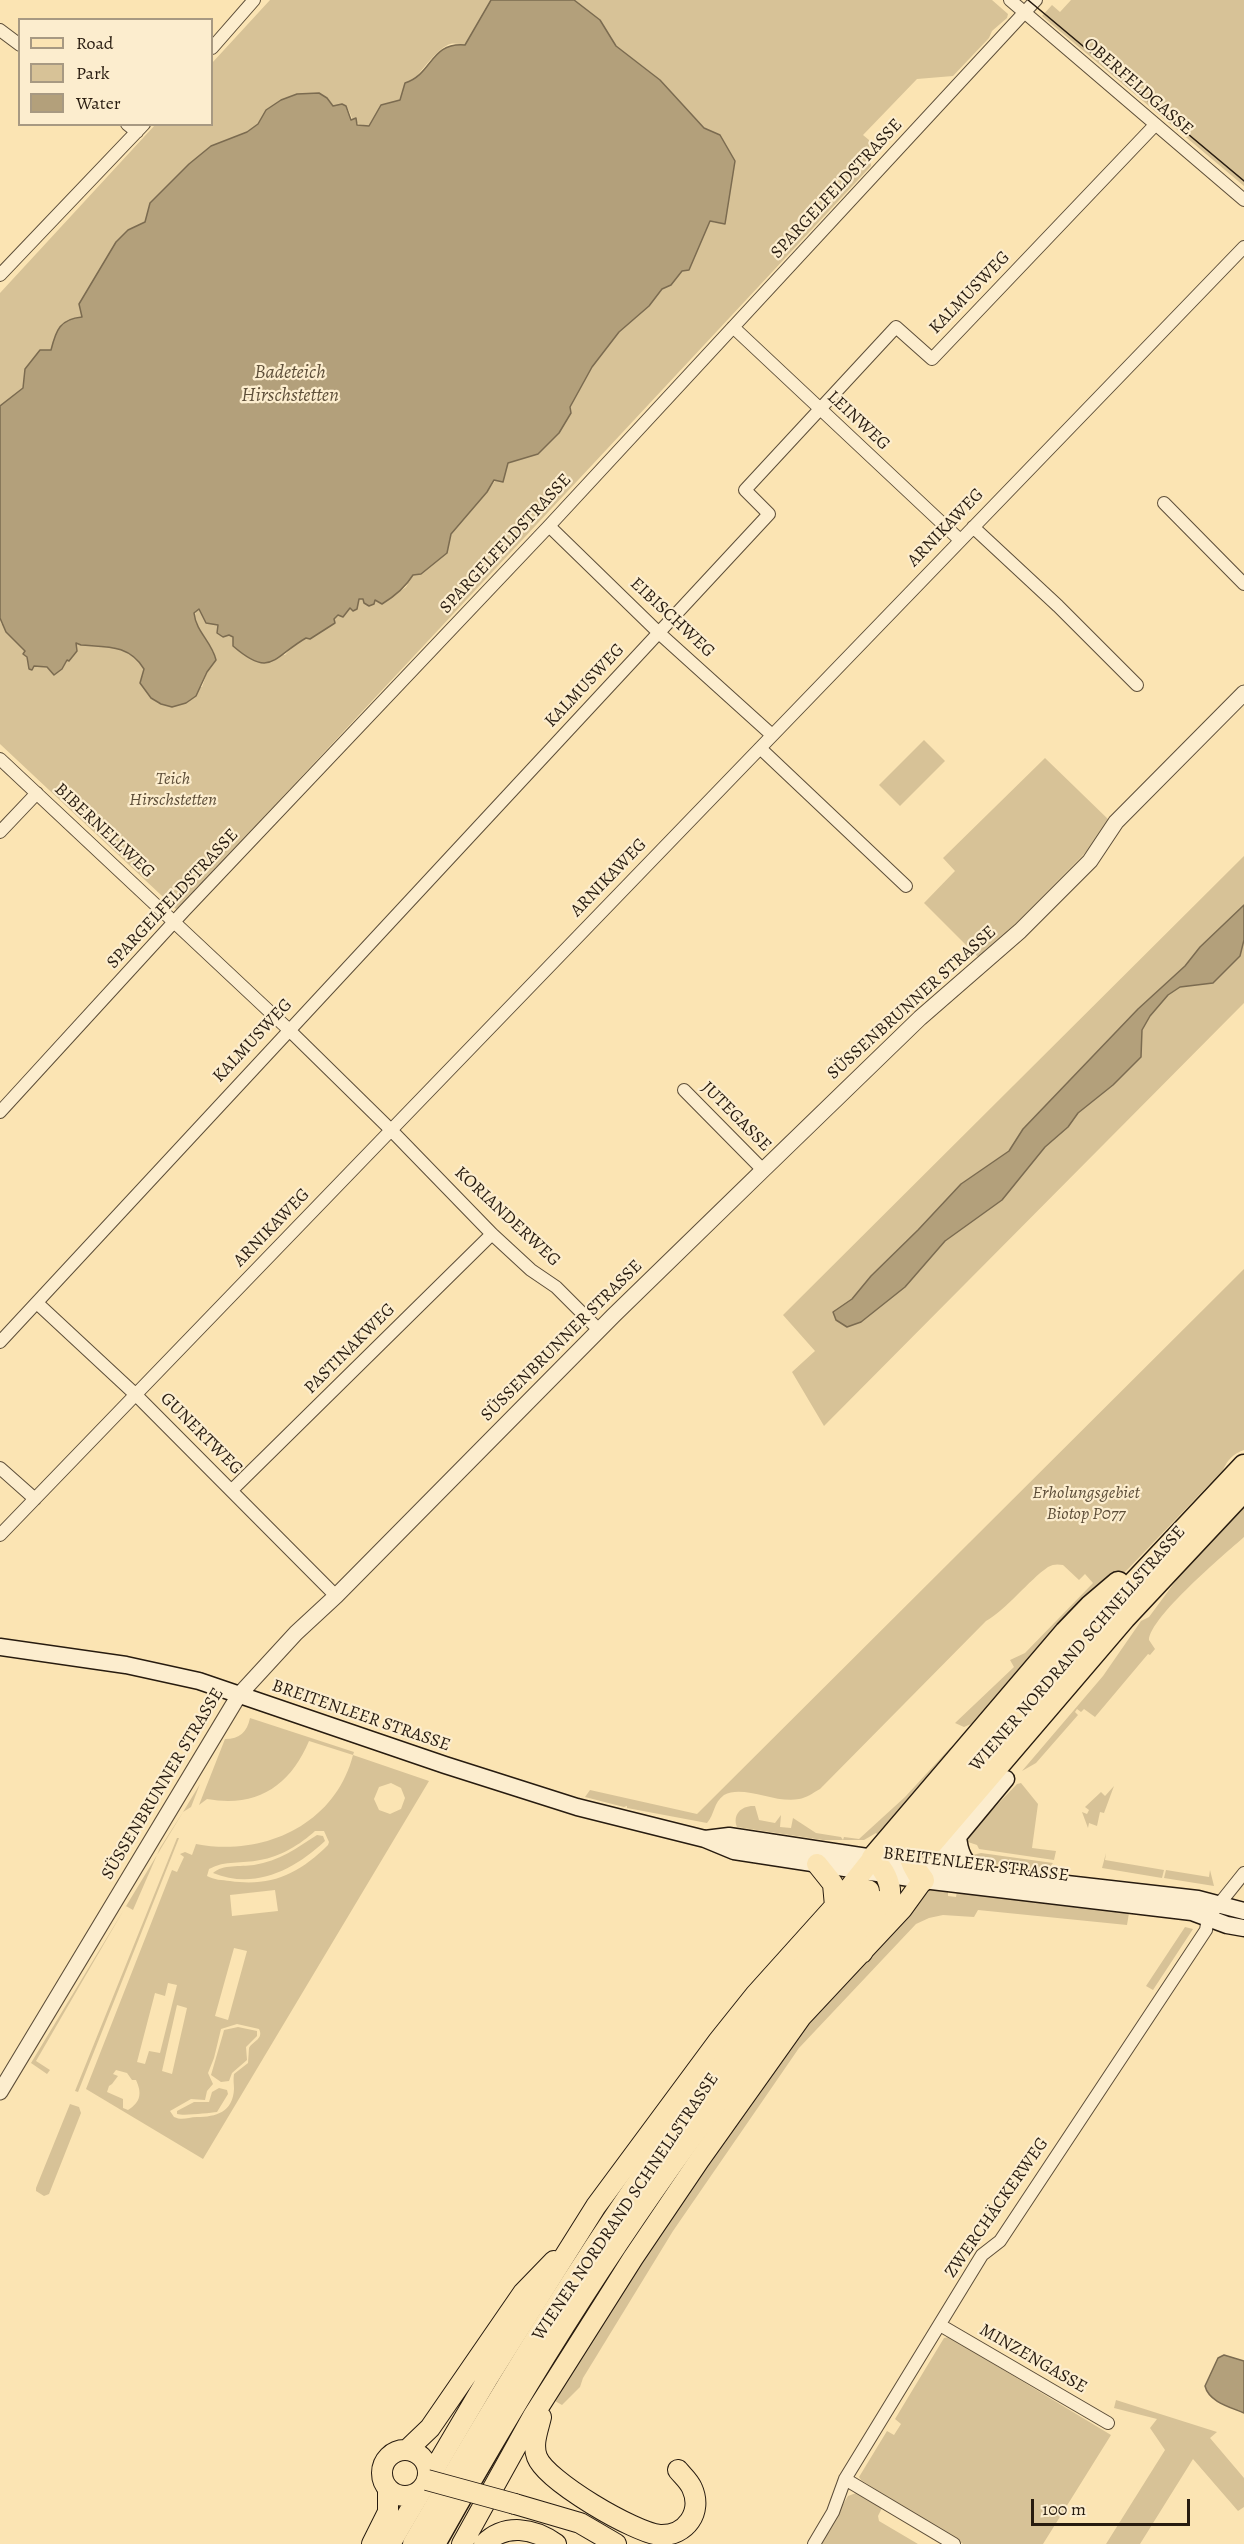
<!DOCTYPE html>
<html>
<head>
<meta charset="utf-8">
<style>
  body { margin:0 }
  #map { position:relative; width:1244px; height:2544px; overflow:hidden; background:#fbe4b3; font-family:Alegreya,serif }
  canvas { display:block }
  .legend { position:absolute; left:18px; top:18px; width:195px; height:108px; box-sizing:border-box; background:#fcedce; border:2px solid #a79982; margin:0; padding:8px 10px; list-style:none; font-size:18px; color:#271b0f }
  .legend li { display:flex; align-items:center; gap:12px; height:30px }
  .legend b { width:30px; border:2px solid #a79982 }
  .scale { position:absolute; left:1031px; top:2499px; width:159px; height:27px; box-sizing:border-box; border:3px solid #271b0f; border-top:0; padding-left:8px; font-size:18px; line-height:21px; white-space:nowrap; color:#271b0f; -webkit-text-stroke:4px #fcedce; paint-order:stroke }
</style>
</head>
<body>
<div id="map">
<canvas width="1244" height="2544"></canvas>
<ul class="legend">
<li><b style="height:8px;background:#fbe4b3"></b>Road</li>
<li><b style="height:16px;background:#d7c297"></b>Park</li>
<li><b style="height:16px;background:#b3a07b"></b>Water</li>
</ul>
<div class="scale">100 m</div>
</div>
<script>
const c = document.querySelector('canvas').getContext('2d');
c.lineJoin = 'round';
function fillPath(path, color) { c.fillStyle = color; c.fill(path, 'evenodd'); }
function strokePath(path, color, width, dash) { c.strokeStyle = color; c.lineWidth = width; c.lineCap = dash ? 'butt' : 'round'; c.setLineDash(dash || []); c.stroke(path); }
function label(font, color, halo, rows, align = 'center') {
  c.font = font + ' Alegreya,serif'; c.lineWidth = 4.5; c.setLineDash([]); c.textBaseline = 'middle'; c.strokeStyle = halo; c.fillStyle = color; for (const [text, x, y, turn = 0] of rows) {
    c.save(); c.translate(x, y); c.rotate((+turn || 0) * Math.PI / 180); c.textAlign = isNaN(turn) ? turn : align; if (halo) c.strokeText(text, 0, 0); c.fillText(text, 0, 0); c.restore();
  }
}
fillPath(new Path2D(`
  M270,0H491L465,45C458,44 452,42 446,46C433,53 408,87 400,100L381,105L369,126C348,123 355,119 346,106L342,104L334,106L327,98L281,102L266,110L258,124L247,132L211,146L150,203L145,222C116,236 110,253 95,279C90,288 84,295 79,304L82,317L51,350L25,369L23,388L0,406V293L155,125L212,124V63Z
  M574,0H992L1008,14L1007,18L992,31L989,38L953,76L917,79L863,135L869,140L871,166L177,910L0,744V618L1,623L26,651L33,666L62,669L67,659L70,661L76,651L75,642L81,645C106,647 129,644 144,669L140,683L202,687L214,652C206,641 186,620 199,608L206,623L219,625L233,637L285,655C300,638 330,621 351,608L353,611L359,599L388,600L406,587L413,575L447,553L451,534L487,492L508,463L559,433L571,414L570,407L592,367L619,332L649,306L662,289L671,285L682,271L689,270L710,221L716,223L730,188L735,162L653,74L616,46L600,20Z
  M1071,0H1244V186L1042,16L1052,5L1060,12Z
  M924,740L945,761L900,806L879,785Z
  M1045,758L1111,822L1101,837L980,959L924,903L955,871L943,858Z
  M1244,856V905L1239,911L1200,947L1185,966L1138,1009L1023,1129L1009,1151L961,1184L918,1230L871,1276L852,1300L833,1312L905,1287L945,1241L1001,1200L1045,1147L1068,1127L1078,1113L1113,1085L1141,1057L1142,1030L1150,1016L1168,995L1180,987L1213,983L1244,940V1003L824,1426L792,1372L815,1351L783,1315Z
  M1244,1269V1450C1233,1454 1228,1459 1223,1470L1129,1568L1006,1684L971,1724L964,1727L955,1723L1014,1667L1010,1660L1025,1653L1093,1583L1085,1574L1079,1580L1063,1565C1058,1564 1053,1564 1048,1567C1029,1580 1006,1610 986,1621L820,1789C813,1793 806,1798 799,1799C776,1804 743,1784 724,1795C713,1803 715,1814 707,1823L627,1808V1806L624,1807L585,1797L590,1790L697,1814Z
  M1244,1507V1537C1225,1554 1150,1617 1149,1640L1155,1649L1150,1655L1148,1654L1095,1717L1084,1709L1081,1712L1077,1709L1075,1712L1078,1715L1036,1763L1022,1771L1103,1676L1141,1621L1149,1617L1186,1567Z
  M250,1718L354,1752L353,1755L429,1781L203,2159L86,2089L172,1870L177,1872L184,1857L180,1854L185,1852L192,1855L196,1844C263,1857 335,1825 353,1755L309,1741C290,1786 257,1808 207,1799L199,1805L225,1739C240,1739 247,1732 250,1718ZM391,1783L401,1788L405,1798L401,1809L390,1814L379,1810L374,1799L379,1787ZM315,1831H324L329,1842L328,1845C299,1874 271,1887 230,1881C222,1880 214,1880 207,1876L209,1869C225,1860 242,1864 260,1860C280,1857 301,1844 315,1831ZM275,1890L278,1911L232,1916L230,1895ZM234,1948L247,1951L228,2020L215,2016ZM168,1983L177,1985L160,2053L149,2051L145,2064L137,2062L155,1993L165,1996ZM177,2005L187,2008L172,2074L162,2071ZM237,2024L259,2029C264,2039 253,2041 249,2048L248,2063L234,2074C233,2080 234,2084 234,2089C233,2112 216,2117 197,2117C188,2117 183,2121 174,2117L170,2111L191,2099L205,2100L207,2091L213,2084L208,2073L214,2058L221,2029ZM116,2070L127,2073L132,2080H136C142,2093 141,2102 128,2110L123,2108V2099L107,2092L109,2086L112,2084L118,2076L113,2074Z
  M959,1743L880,1837L876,1833L864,1840H823L737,1827C732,1814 742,1805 755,1806L759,1820L775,1823L781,1815L780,1827L791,1828L793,1818L816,1833L841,1837L843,1840L844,1837L859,1839L905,1797L950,1748Z
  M1021,1783L1038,1804L1032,1848L1056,1851L1054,1860L979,1849L977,1845L965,1841L975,1828L1017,1784Z
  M200,1784L191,1807L183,1812L160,1848L133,1910L126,1906L36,2061L50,2070L47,2074L31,2063Z
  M1114,1786L1104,1813L1100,1812L1097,1826L1089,1823L1088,1828L1082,1812L1087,1814L1089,1810L1085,1807L1101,1792L1105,1796Z
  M317,1835L323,1836L325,1841C294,1870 255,1890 213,1873C223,1864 240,1867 254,1865C279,1861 297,1848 317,1835Z
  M177,1838H179L78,2092L75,2091Z
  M981,1853L1053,1863L1048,1869L1043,1870L978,1862L968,1856Z
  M1106,1853L1105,1860L1164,1870L1162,1878L1102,1868Z
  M1166,1870L1209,1877L1210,1870L1214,1886L1164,1878Z
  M931,1889L948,1890V1896L956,1897L957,1891L1129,1913L1127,1925L978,1910L974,1917L943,1915L929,1918L916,1924L799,2048L673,2231L583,2378L580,2387L562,2405L555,2401L642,2257L796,2036L887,1934C909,1925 912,1900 931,1889Z
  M1185,1927L1193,1929L1153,1990L1146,1986Z
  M238,2027L257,2031V2036L246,2047L247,2060L232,2073L229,2081L221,2082L211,2075L223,2034L224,2030Z
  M219,2088L227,2090L228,2094L217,2112C209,2113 184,2116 177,2114V2111L194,2102H209L212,2092Z
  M70,2104L79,2107L81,2113L49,2194L44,2196L36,2191V2188Z
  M949,2337L1111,2435L1043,2544H963L861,2480L859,2477L887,2431L894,2435L901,2424L895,2419L944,2338Z
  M1116,2400L1217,2432L1210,2438L1244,2478V2507L1238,2511L1193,2459L1140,2544H1106L1165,2450L1150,2428L1157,2419L1114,2408Z
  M856,2493L882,2508L878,2516L879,2521L918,2544H819L848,2496Z`), '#d7c297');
const water = new Path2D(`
  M491,0H574L600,20L616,46L660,80L704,128L720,135L735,161L725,224L710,221L689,270L682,271L671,285L662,289L649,306L619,332L592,367L570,407L571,413L559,433L538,454L508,463L503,482L494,480L487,492L451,534L447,553L421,574L413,575C405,588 395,596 382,604L375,600L374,604L369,606L364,603L363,599H359L357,609L353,611L350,608L343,617L338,615L334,619L335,623L310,639L306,638C273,657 271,679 233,646V637L229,635L223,637L217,633L218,625L206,623L199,609L194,613C196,632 212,642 216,660L207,672L196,696L186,703L172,707L161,704L151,698L140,683L144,669C129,644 106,647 81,645L76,643L77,651L69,661L67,660L62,669L54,675L47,667L34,666L32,670L29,669L27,657L23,654L25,651L6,632L0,618V406L23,388L25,369L40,350H51C56,330 60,319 82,317L79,304L116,242L128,230L145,222L150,203L189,164L211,146L247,132L258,124L266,110L281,100L297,94L319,93L327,98L333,106L342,104L346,106L351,120L356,118L357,125L369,126L381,105L400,100L405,83C433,74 430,42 465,45Z
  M1244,905V940L1240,956L1213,983L1180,987L1168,995L1150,1016L1142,1030L1141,1057L1113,1085L1078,1113L1068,1127L1045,1147L1002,1200L945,1241L905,1287L861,1322L847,1327L836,1320L833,1312L852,1299L871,1276L918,1230L961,1184L1009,1151L1023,1129L1138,1009L1185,966L1200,947Z
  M1224,2355L1244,2361V2413C1230,2407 1209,2402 1205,2386L1218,2358Z`);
fillPath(water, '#b3a07b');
strokePath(water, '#7b6b50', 1.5);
const minor = new Path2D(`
  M1010,0L1244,200
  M0,30L20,45
  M212,48L254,0
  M127,124L137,132
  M0,275L144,124
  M733,327L960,540
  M1164,503L1244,584
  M549,526L659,633L772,735
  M973,527L1058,606L1137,685
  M760,748L906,886
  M0,759L286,1027L391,1130L492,1234L531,1270L556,1287L599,1330
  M0,832L37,793
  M684,1090L763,1170
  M0,1112L184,911L549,526L1036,0
  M37,1303L136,1395L336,1596
  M0,1342L769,514L745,490L896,327L932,359L1155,125
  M0,1468L35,1499
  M232,1490L492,1234
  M0,1535L1244,247
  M940,2325L1108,2423
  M845,2479L954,2544
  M814,2544L833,2512L845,2479L982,2255L1000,2241L1206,1930L1208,1918L1244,1873`);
const tertiary = new Path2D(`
  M0,2092L239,1695L296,1633L336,1596L614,1315L763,1170L920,1018L1020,931L1090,861L1116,822L1244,693`);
const secondary = new Path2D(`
  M0,1647L126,1665L199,1681L445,1765L577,1807L705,1839L734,1851L923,1880L1192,1912L1227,1925L1244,1928
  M958,1835C959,1853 964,1862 979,1874
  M705,1839L729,1836L979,1874L1198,1899L1244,1911
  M927,1874L1006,1779`);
const primary = new Path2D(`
  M817,1864L833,1884L835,1906
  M541,2417C538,2430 532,2444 537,2457C546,2481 635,2533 660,2535C686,2536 703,2512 692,2488C689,2481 683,2476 678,2470
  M407,2450L430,2428L523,2293L554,2261
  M382 2473a23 23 0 1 1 46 0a23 23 0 1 1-46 0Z
  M515,2504L580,2523L616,2544
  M372,2544L388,2512V2489
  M390,2544L488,2378L596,2206L719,2040L755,1995L835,1906L873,1858C908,1894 882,1919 862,1953
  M462,2544L533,2416L633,2258L700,2159L801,2017L902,1909L923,1880
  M484,2544C505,2523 534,2528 556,2544`);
const motorway = new Path2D(`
  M910,1818C906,1841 907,1861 923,1880
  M916,1835L1119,1599L1244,1466
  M929,1846L1124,1618L1244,1490
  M873,1858L1066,1632L1091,1606L1118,1583
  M414,2544C506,2386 600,2230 710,2083C760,2017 814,1954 868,1891
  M434,2544C521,2388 617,2233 725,2091C774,2026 828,1964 881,1902`);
strokePath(minor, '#5c4d38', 14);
strokePath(tertiary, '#5c4d38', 17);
strokePath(secondary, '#271b0f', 19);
strokePath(primary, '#271b0f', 22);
strokePath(motorway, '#271b0f', 25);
strokePath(minor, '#fcedce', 12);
strokePath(tertiary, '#fcedce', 15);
strokePath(secondary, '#fcedce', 16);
strokePath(primary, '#fbe4b3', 20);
strokePath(motorway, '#fbe4b3', 22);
strokePath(new Path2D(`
  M1028,0L1244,181`), '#271b0f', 1.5);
const primaryBridge = new Path2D(`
  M427,2480L515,2504`);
strokePath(primaryBridge, '#271b0f', 22, []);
strokePath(primaryBridge, '#fbe4b3', 20);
label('18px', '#271b0f', '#fcedce', [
  ["OBERFELDGASSE",1138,87,41],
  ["SPARGELFELDSTRASSE",837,189,-47],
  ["KALMUSWEG",970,293,-46],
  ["LEINWEG",858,421,43],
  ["ARNIKAWEG",946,528,-46],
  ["SPARGELFELDSTRASSE",506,544,-47],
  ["EIBISCHWEG",672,618,43],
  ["KALMUSWEG",585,686,-47],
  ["BIBERNELLWEG",104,831,43],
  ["ARNIKAWEG",609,878,-46],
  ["SPARGELFELDSTRASSE",173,899,-47],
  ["SÜSSENBRUNNER STRASSE",912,1003,-42],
  ["KALMUSWEG",253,1041,-47],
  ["JUTEGASSE",736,1117,45],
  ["KORIANDERWEG",507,1217,43],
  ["ARNIKAWEG",272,1228,-46],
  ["SÜSSENBRUNNER STRASSE",562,1341,-45],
  ["PASTINAKWEG",350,1349,-45],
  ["GUNERTWEG",201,1434,45],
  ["WIENER NORDRAND SCHNELLSTRASSE",1078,1649,-49],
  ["BREITENLEER STRASSE",361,1716,19],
  ["SÜSSENBRUNNER STRASSE",163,1784,-59],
  ["BREITENLEER STRASSE",976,1865,7],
  ["WIENER NORDRAND SCHNELLSTRASSE",626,2207,-56],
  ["ZWERCHÄCKERWEG",997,2208,-55],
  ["MINZENGASSE",1033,2359,30]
]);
label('italic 18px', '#5c4d38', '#fcedce', [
  ["Teich",173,780],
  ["Hirschstetten",173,801],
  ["Erholungsgebiet",1086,1494],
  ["Biotop P077",1086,1515]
]);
label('italic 20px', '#5f503a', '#fcedce', [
  ["Badeteich",290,373],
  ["Hirschstetten",290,396]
]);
</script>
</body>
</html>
